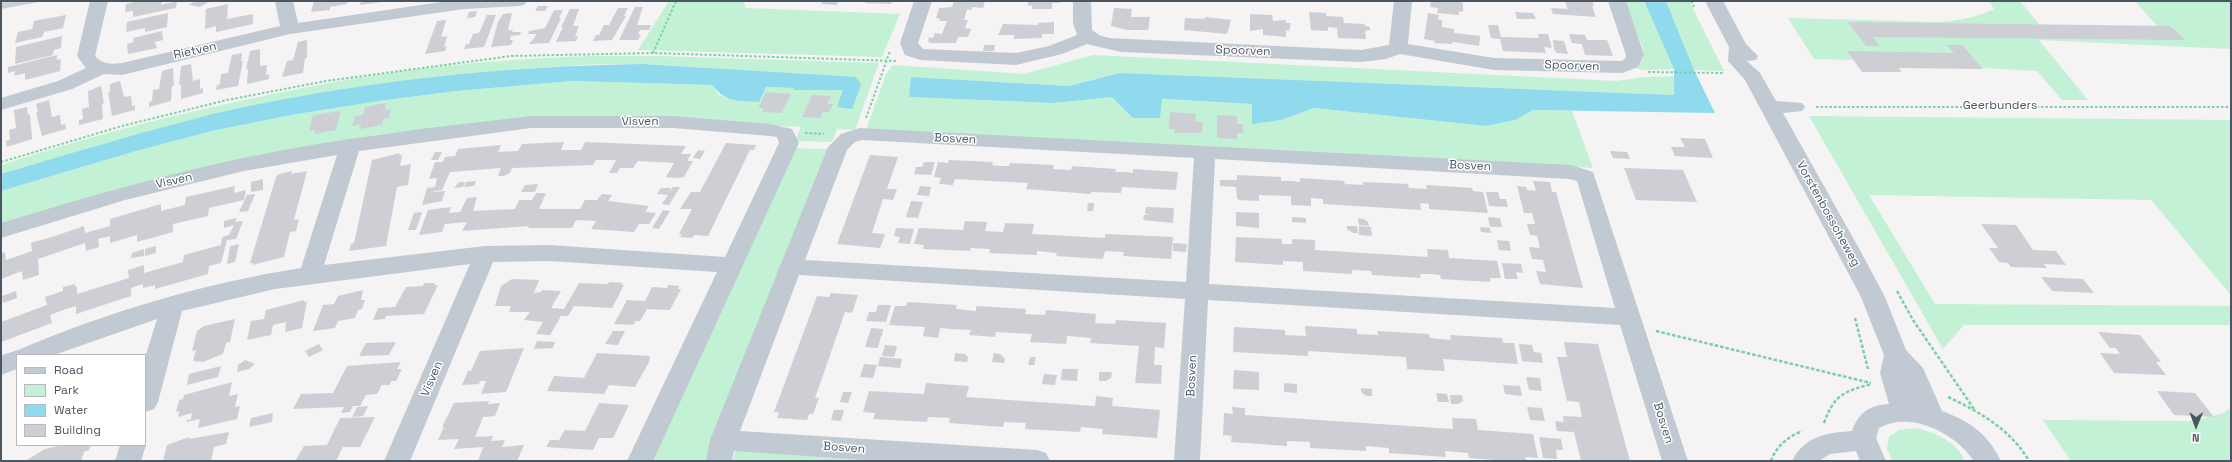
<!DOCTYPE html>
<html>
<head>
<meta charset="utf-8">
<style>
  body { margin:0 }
  #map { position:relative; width:2232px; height:462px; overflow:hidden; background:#f5f3f3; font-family:"Space Grotesk",sans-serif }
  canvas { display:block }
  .frame { position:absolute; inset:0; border:2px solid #4a5661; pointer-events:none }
  .legend { position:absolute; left:16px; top:354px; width:130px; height:92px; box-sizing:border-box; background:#fff; border:1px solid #b7bbc0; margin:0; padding:5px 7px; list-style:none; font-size:12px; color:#4a5661 }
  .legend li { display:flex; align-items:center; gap:8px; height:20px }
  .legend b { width:20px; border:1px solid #b7bbc0 }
  .north { position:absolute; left:2176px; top:406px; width:40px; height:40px; -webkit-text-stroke:3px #fff; paint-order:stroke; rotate:181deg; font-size:11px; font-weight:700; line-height:16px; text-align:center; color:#4a5661 }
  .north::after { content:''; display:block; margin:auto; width:14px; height:18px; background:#4a5661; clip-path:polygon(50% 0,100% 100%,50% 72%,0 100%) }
</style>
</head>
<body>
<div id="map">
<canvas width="2232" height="462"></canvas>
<div class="frame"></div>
<ul class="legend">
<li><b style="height:5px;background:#c1cad2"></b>Road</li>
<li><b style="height:11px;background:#c3f1d5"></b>Park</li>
<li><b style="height:11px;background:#90daee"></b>Water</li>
<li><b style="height:11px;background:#cdcfd5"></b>Building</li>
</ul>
<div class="north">N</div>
</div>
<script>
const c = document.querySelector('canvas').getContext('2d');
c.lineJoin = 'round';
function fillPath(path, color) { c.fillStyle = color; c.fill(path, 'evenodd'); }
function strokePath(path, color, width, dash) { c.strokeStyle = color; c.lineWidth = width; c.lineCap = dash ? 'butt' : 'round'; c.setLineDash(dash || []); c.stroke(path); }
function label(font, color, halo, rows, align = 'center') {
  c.font = font + ' "Space Grotesk",sans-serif'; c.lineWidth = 3; c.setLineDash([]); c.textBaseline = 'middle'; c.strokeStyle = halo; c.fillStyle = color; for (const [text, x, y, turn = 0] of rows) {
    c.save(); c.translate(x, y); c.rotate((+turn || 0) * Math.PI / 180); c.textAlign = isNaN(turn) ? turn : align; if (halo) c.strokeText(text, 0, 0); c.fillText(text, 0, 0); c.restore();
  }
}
fillPath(new Path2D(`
  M669,1H743L746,8L900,14L882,57L638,50Z
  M1623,1H1644L1674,69L1641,70L1637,68L1643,59V49Z
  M1666,1H1689L1724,71L1694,70Z
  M1989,1H2020L2043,29L2165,35L2135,1H2231V49L2039,40L2088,100H2062L2037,71L1984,68L1899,67L1902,71H1866L1854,60L1814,59L1788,18L1939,22C1959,20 1976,18 1994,9Z
  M1093,55L1616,81L1645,77L1675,76L1674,95L1120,73L1069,86L911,77L910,97L1054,103L1112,97L1252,104L1253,123L1281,120L1314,108L1486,126L1515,120L1533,110L1572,111L1593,168L1287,150L866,130L886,74L893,65L1024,74Z
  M590,56H659L879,63L855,130L837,129L832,142L795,141L801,127L665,121L443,127L375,135L285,151L1,229V191L136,151L212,131L291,115L379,101L456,91L573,81L712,85L719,95L737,100L766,87L844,90L838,107L861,85C789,77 715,66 643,64C596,63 549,67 502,71C405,79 307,92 212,115C141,132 71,153 1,174V165C87,137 175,114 264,96C321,84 378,73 436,67C488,61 539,58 590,56Z
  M1809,116L2231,120V295L2151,200L1869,195L1935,304L2231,306V325H1964L1943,349Z
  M792,148L829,149L709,461H651Z
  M2231,408V461H2071L2043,420L2192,421L2221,414Z
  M1915,428C1935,432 1957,442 1965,461H1893L1887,449L1889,437L1899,430Z
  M736,448L986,461H733Z`), '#c3f1d5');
fillPath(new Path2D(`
  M1644,1H1666L1694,70L1715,113L1533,110L1515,120L1486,126L1314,108L1281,120L1252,124V104L1162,99L1160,118H1133L1112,97L1054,103L909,97L911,77L1069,86L1120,73L1674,95V69Z
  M643,64L856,77L861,85L852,109L837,107L843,90H793L794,88L766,87L759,102C738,101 725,102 712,85L573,81L456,91L379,101L291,115L212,131L136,151L1,191V174C71,153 142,132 213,114C351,82 502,66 643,64Z`), '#90daee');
fillPath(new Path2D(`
  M9,1H39V2L1,9L2,3Z
  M138,1H162L161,5L177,1L176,8L133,17V11L125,12L126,4Z
  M195,1H202L208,2L200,7L189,5Z
  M314,1H348L347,4L330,7V10L311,12Z
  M361,1H382V2L360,5Z
  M823,1H839L837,5L821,4Z
  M865,1H892L891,4L865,3Z
  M954,1H985L983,8L972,7L971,10L967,9L964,20H968L965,28L971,29L968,37H958L956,43H930L928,41L929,37L933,38L935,33L942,34L947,21H939L940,19L936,18L939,8L952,7Z
  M1028,1H1060V3H1052V9H1032V5L1028,6Z
  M1431,1H1456L1463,3V12L1459,11V15L1437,13L1438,8L1430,7Z
  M1565,1H1592L1594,6H1592L1596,17L1553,14L1551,8L1568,9Z
  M228,4L227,19L253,14V24L216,32V26L205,29L206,9Z
  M538,6H548L545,11H535Z
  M635,7H643L637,25H651L649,30H640L638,34L641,35L638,40H619Z
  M618,8H628L624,16H626L612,40L593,41L596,35H599L604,25H609Z
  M1114,8L1132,9L1131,17H1150L1148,30H1127L1111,26Z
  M570,9H579L573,26H579L575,36H578L576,41L556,42L563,27H561Z
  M554,10H563L559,18H561L549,43L529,44L537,34H528L529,31L545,28Z
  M477,11L475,17L467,18L469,12Z
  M1309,12L1326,13V16L1343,17L1344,23L1364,24L1365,26L1370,27V30L1365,31L1366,39L1338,38L1337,28L1328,27V31L1311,30Z
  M1515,12L1533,13L1536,19H1517Z
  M168,13L167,27L145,32V28L126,32L127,22Z
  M512,13L508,30H513L512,32H521L520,35L511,36L510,40H513L511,45L491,47L498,22L503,14Z
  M1428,13L1439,15L1438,19L1442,20V27L1454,29V33L1480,36L1479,46L1453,42L1452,44L1434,43L1435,41L1424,39Z
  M1250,14L1272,15L1273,21L1286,20V23H1291L1289,31L1286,30V37L1263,35V29L1250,31Z
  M66,15L63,28L44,32L42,37L15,43L18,32L32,29L34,21Z
  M487,15H496L484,47L464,49L466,44H469L473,34L479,33Z
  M1205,17L1231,20L1227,34L1184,30L1185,18L1205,19Z
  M446,20L441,37L447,36L444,47L447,46L445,51L425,54L437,21Z
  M1054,22V34H1042V38L1014,39V35H998L1003,24L1038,25V23Z
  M1848,22L2170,26L2186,40L1873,37L1880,46H1866Z
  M1488,25H1498L1501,37L1539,38L1538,34H1548L1552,48L1544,47L1546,53L1503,51L1500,39L1491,38Z
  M162,31L163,40L155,42L157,48L128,54L127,44L134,42L133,38Z
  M1569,34L1585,35L1587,40H1607L1613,56L1585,55L1582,44L1572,43Z
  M62,36L61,48L54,50L53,55L15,64L16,47Z
  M307,40V58H305L303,73L282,77L287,61L293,60L298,42Z
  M1553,40L1564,41L1568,54L1557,53L1554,49Z
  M984,45H995L994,51H983Z
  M1947,45H1962L1983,69L1898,68L1901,72H1862L1847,51L1954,53Z
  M260,49V66L267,65L266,75L269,74V79L247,84L248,69H246L250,51Z
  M242,53L241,61H243L238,86L216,90L217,85L220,84L221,74L228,73L232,55Z
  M57,55V60L61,59L60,71L25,80V73L14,76L15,71L8,73V67Z
  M191,64L193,81L200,79V89L203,88V93L181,99V84L179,85L181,66Z
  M173,68L174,86H172L171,101L149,107V102L152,101L153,90L159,89L162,71Z
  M120,81L124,97L131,96L132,106L135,105V110L112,116L108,92H110V84Z
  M101,86L104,103L102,104L103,119L79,125V120L83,119L82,109L89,107L88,91Z
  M766,92L791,94L781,113L762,112L764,108H758Z
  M812,95L831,96L827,104H833L829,112H823L821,118L802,117Z
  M49,100L52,117L60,115L61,125L65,124L66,129L42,136L36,113L38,112L36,104Z
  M386,103L385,110L391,109L389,118L383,119L382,125L360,129L361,124L352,126L355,116L363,115L365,107Z
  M27,107L28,115L30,114L32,139L7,147L6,141L10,140L9,130L16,128L14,110Z
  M341,111L336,130L314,134L316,130L309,131L313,115Z
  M1170,112L1196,114L1195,122H1203L1202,133H1174L1175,129H1169Z
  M1217,115L1237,116V124H1243V133H1237V139L1217,138Z
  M1680,138L1705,139L1713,158L1675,156L1671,147H1685Z
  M564,142L561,150H581L585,142L686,146L681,154H691L687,161H693L684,177L676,178L666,177L674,163L638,161L633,168H620L617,173H609L616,160H596L593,165L512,168L510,173L504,176H498L501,168L450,172L442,190L434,191L433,192L445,191L442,201L422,205L427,188L435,187L437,178L429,179L435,162H443L445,157L455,156L458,149L501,145L498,152L518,151L522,144Z
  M726,143L756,145L754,150H750L708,236L694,235L692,238L680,237L682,234H679L692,209H680L691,192H700Z
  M698,150L705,151L700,159L693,158Z
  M1610,151L1627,152L1630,159L1613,158Z
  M435,152H442L438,160H431Z
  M400,153L399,155H402L400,166L411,164L408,185L397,187L386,246L349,251L351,244L354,243L372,160Z
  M870,155L898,157L887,189H897L893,200L883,199L872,233L885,234L880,248L837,244Z
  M949,160L993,162L992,165L1001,166H1009L1010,163L1054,165L1053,169L1071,170L1072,166L1116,169L1115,172H1124L1133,173V169L1178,172L1176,190L1122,187L1121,193L1091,192V194L1026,189L1028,183L955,179L953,185L939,184L941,178L934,177L938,162L948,163Z
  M924,162H935L931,175L914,174L916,167H922Z
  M1624,168L1683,170L1697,202L1636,200Z
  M292,171L291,174L307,171L294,220L299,219L296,231L290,232L284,257L252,265L253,263H250L276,177L279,174Z
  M1237,175L1281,177V181H1291L1300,182V178L1344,181L1345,184L1363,185V182L1408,184L1409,188L1427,189L1426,185L1472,188L1473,191L1483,192L1488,213L1429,209V204L1420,203L1421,210L1323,204V199L1311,198V206L1291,205V196L1259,195V201L1239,200L1237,198L1236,187L1220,186V180H1237Z
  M263,179V190L251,192V182Z
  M476,181L474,186L464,187L466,182Z
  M1533,181L1550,182L1552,192H1556L1583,288L1540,284L1536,271L1546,272L1543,260L1532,259L1529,247L1540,248L1537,236L1530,235L1527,224H1535L1532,213H1524L1517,186L1526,187L1527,190L1536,191Z
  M459,182H465L463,187L454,188Z
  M538,184L535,192H521L525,185Z
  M235,186L234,193L246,190L244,200L209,208L208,216L173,224V232L137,242V235L110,243V236L98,239L99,247L86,251L85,243L38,259L39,275L23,280L22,271L1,279V254L5,252L6,260L32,251L31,243L58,235L84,226L85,233L110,226V219L161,204V211L185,205L186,197Z
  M920,186L931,187L929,196L917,195Z
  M673,187H680L669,205L662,204L668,195L657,194L661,188H671L669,193Z
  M1486,192H1498L1500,199H1506L1508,207L1489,206Z
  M536,193H546L539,209H580L585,200H597L602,194L612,195L608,201L649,206L645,212L656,213L649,224H639L634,232L591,229L596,221L576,220L572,228H528L529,226L462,231L467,222L445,224L442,232L419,235L428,210L451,207L449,213L460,212L467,198L477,197L473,211L515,209L519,200H532Z
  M255,194L248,211L239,212L247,195Z
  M911,201L923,202L918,218L906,217Z
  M1088,203H1094L1093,211H1087Z
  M1146,207L1174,208L1173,223L1143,220L1144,215H1151L1145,214Z
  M663,210L670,211L659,229L652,228Z
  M422,212L416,230H408L414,213Z
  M1236,212L1259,213V228L1236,226Z
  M1292,217L1306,218V223L1292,222Z
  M1488,217L1500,218L1502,227H1490Z
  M237,218L235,222L243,221L236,239L227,240L221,263L209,266L208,274L155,289V285L143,288V284L131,288V296L76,314V306L63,310L50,315L52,323L1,342V322L47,305L45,297L63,291V287L75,284V287L77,286V294L129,278L128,270L144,265V273L183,262L184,255L221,245L222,237L229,235L234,225L224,228V221Z
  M1358,218L1364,219L1368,222L1369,226L1359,225Z
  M965,221L987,222L985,231L1003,232L1005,223L1034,224L1032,234L1105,238V234L1173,237L1171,259L1123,256L1124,252L1105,251L1103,259L1056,256L1057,253L1037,251V255L989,253L990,249L971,248L970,251L923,249L924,245L914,244L919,228L963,230Z
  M1981,224L2016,225L2033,250L2056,251L2066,265L2044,264L2047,268L2011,267L2008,263L1999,262L1989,248H1998Z
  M1347,226H1357L1358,233H1353L1347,229Z
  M1359,226L1371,227L1372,236L1359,235Z
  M1480,227L1490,228L1491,233L1481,232Z
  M896,228L914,229L910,244L898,243L900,237L894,236Z
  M1236,237L1282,239V244H1292V239L1315,240V250L1428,257L1427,249L1448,250L1449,258L1497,261L1501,278H1490V282L1441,279L1440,275L1430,274H1420L1421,278L1372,275L1371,271L1352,270V274L1303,271V262L1283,261V265L1235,262Z
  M1497,240L1509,241L1511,251L1499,250Z
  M1173,243L1187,244L1186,252L1173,251Z
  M239,244L235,262L227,264L230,246Z
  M156,246V253L145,256V249Z
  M144,249V256L131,258L132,253Z
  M1502,263L1521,264L1523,273L1516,272L1518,279H1505Z
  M2041,277L2083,279L2094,293L2052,291Z
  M512,279L539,280L534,293L541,292L543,290L561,291L551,308L564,309L579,283L608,284L609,282L623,283L621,285H624L612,308L574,306L568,316H561L550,335H548L536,334L543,322L524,320L530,312H509L511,306H495L501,286Z
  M424,283H435L434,285H438L424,314L386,316L385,319L373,320L378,308L395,307L406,287L423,286Z
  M668,285L679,286L678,289H681L670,310L647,309L640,321H636L633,325L614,324L627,300L645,301L652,287L667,288Z
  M363,290L361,300H365L362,309L358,310L355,318L338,321L335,328L313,331L323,305L334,304L338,296Z
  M16,291L17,298L3,303L2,296Z
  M831,293L858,295L852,313L845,312L815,398H819L813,414H809L807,420L777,418L779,412H774L817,296L829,297Z
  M304,300V302L307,301L302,328L285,332L286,322L273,325L271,335L247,340L251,321L264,319L266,310Z
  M907,302L957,305L956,309L976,311V306L1026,309L1025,314L1045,315L1046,310L1096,314L1095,323L1115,324L1116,320L1166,323L1164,348L1155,347L1154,365H1162L1161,384L1135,383L1139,346L1090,343L1091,338L1067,336L1066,344L1030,342L1032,334L996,332L995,337L969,335L971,330L951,329L940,328L938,338L923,336L925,327L889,325L895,306H906Z
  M878,305H891L886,322L866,321L869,312H876Z
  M235,319L230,342L226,343L223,354L203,362L193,361L196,350L192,351L197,331L204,326Z
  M1305,326L1357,329V334L1378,335L1377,331L1429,334L1430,338L1451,340L1450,335L1502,338L1503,343H1514L1518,364L1443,359L1445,371L1407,369L1406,357L1308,351V356L1233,352L1234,327L1285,330V335L1306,336Z
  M871,328L883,329L882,336L877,335L881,336L878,348L865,347Z
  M613,331H625L618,345L605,344Z
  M2098,332L2140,335L2161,362H2156L2166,375L2114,373L2100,353L2120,354L2116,348H2110Z
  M537,341L555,342L553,348L534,349Z
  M396,342L389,355L359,356L366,343Z
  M1564,342L1598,344L1630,461H1581L1574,432L1557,431L1555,421L1564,422L1563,416L1582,417L1579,402L1567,401L1557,357H1567Z
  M319,344L323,350L309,357L305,351Z
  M1519,344L1532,345L1534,352L1541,353L1543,363L1522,361Z
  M885,345L897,346L894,357L882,356Z
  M524,348L506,392L481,394L486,381H480L479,384L462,385L468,371H471L480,351Z
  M597,353L650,356L649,362L635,387L609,385L604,394L547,391L554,376L584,378Z
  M955,353L965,354L968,357L967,362L954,361Z
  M994,353L1000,354L1005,359L1004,363L992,362Z
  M880,357L902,359L900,368L878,366Z
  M1030,357H1036L1034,365H1028Z
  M245,360L255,364L249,369L237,372L238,365Z
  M401,362L397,369H402L396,381H391L390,385H382L377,394L366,395L360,406H353L350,412L341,413L344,407L293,409L301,394L333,393L347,366Z
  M864,364L877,365L873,378L860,377Z
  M221,366L218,377L187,385L189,374Z
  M1062,369H1078L1077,381L1061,380Z
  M1234,370L1259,372V390L1233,389Z
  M1099,372H1112L1111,378L1106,381H1099Z
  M1044,374L1057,375L1055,385L1042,384Z
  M1526,377L1540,378L1542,391L1529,390Z
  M232,382L229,396L238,394L235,407L240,406L237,419L198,428L200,419L186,422L187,420L191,419L192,413L178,417L179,411L176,412L179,400L183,399L184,395Z
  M926,383L969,386L966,397L1095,406L1096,396L1113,398L1112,406L1160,410L1157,438L1102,434L1103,429L1081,427L1080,432L1025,429L1026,423L1004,422L1003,427L949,423L950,418L928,417L927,422L873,419L875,413L863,412L869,391L924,394Z
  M1284,383L1297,384V393L1284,392Z
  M1503,385L1520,386L1522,396L1505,394Z
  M1361,388L1372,389V396H1366L1361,392Z
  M2157,391L2195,393L2214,417L2174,415Z
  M843,392H852L848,403L840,402Z
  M1436,393L1447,394L1449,402H1438Z
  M1450,395H1462L1463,401L1458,404H1451Z
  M489,401L488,404L500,403L495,416L483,417L475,437L493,436L491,441L505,440L502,447L524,445L517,461H478L483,447L454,449L459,439L438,440L444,427H442L454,403Z
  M599,403L629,405L613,438H599L593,450L546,447L550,440H559L565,430L585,431Z
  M368,406L363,416L352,417L357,407Z
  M1232,407L1245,408V415L1453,429L1452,418L1476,419L1478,430L1533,434L1538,458L1525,457L1526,461H1508L1469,458L1468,453L1445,451L1446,457L1389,453V448L1366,446V451L1310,448V442L1287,441V446L1231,442L1232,436L1223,435L1224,413L1233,414Z
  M1527,407L1542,408L1545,421L1530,420Z
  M834,410H844L841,421L831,420Z
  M273,413L272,422L249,427L251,418Z
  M375,417L360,447H343L336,461H295L304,446L327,445L340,418Z
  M229,432L226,444L214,447L211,461H163L167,445L189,437V439Z
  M1539,437L1561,439L1563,450H1556L1557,459L1543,458Z
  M63,445H91L89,450L84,452L81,461H25L45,449Z`), '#cdcfd5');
strokePath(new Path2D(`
  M1691,1L1694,7
  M653,53L676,1
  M1648,72L1723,73
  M1816,107H2231
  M866,118L890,51
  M805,133L824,134
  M1,162L122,126L227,100L326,81L511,56L653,53L896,61`), '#7ad0a6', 2, [2.5, 2]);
strokePath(new Path2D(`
  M1897,291L1913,320L1974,409
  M1855,318L1868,369
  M1656,331L1871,383
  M1948,397C1980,412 2011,430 2029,461
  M1824,423C1834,395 1844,391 1872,384
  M1771,461C1776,446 1788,437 1802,431`), '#7ad0a6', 2.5, [3.5, 2]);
fillPath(new Path2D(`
  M90,1H108L95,56C103,65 111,64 122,63L280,26L275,1H293L298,23L448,1H527L524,5L518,6L464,9L290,34L122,75L104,74L72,89L1,110V98L58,81L86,68L77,56Z
  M914,1H932L918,43L923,49L1016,53L1049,46L1077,35L1073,23V1H1091L1092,30L1099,35L1109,38L1361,50L1389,45L1394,1H1412L1408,44L1494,58L1621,61L1625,59L1626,55L1608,1H1626L1644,55L1638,67L1622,73L1494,70L1400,54L1386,59L1361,62L1121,52L1087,44L1062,54L1016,65L920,60L905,55L900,43Z
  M1705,1H1723L1746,44L1758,56L1756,60L1747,61L1760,73L1776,101L1802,103L1805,107L1802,111L1783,113L1861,252L1885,297L1906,350L1923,368L1942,411C1971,422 1987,433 2001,461H1974C1956,434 1911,410 1879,428L1876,438L1886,461H1860L1856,451L1830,454L1819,461H1792C1805,436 1826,433 1852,431C1858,413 1870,405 1889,404L1880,373L1884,355L1861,297L1745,80L1728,61L1729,47Z
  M531,116H673L770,124L792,129L799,143L653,461H627L717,272L549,261L493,262L410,461H384L470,264L275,289L182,311L158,402L154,409L145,412V358L157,319L54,355H17V369L1,375V356C6,353 13,352 18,350C107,312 205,283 301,268L337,155L244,171L125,200L1,238V223C81,199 161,175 243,158C338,138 435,127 531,116ZM531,128H673L770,136L777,137L779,143L725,257L549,245L485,246L324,265L359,151Z
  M860,128L1571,165L1593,172L1688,461H1662L1620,325L1208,300L1200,461H1174L1185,299L799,275L740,431L1037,450L1046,453L1050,461H880L734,451L732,461H706L710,440L828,147L841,134ZM862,140L1194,158L1186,282L805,260L847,150L855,142ZM1215,159L1569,179L1577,181L1615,308L1209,284Z
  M145,443L146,445L141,461H115L120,445H145Z`), '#c1cad2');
label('12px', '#4a5661', '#fff', [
  ["Rietven",195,51,-13],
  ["Spoorven",1243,51,2],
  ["Spoorven",1572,66,2],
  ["Geerbunders",2000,106],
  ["Visven",640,122],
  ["Bosven",955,139,3],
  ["Bosven",1470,166,3],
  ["Visven",174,181,-13],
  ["Vorstenbosscheweg",1828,214,61],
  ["Bosven",1192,376,-87],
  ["Visven",432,379,-67],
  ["Bosven",1663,423,73],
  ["Bosven",844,448,4]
]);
</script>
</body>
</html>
